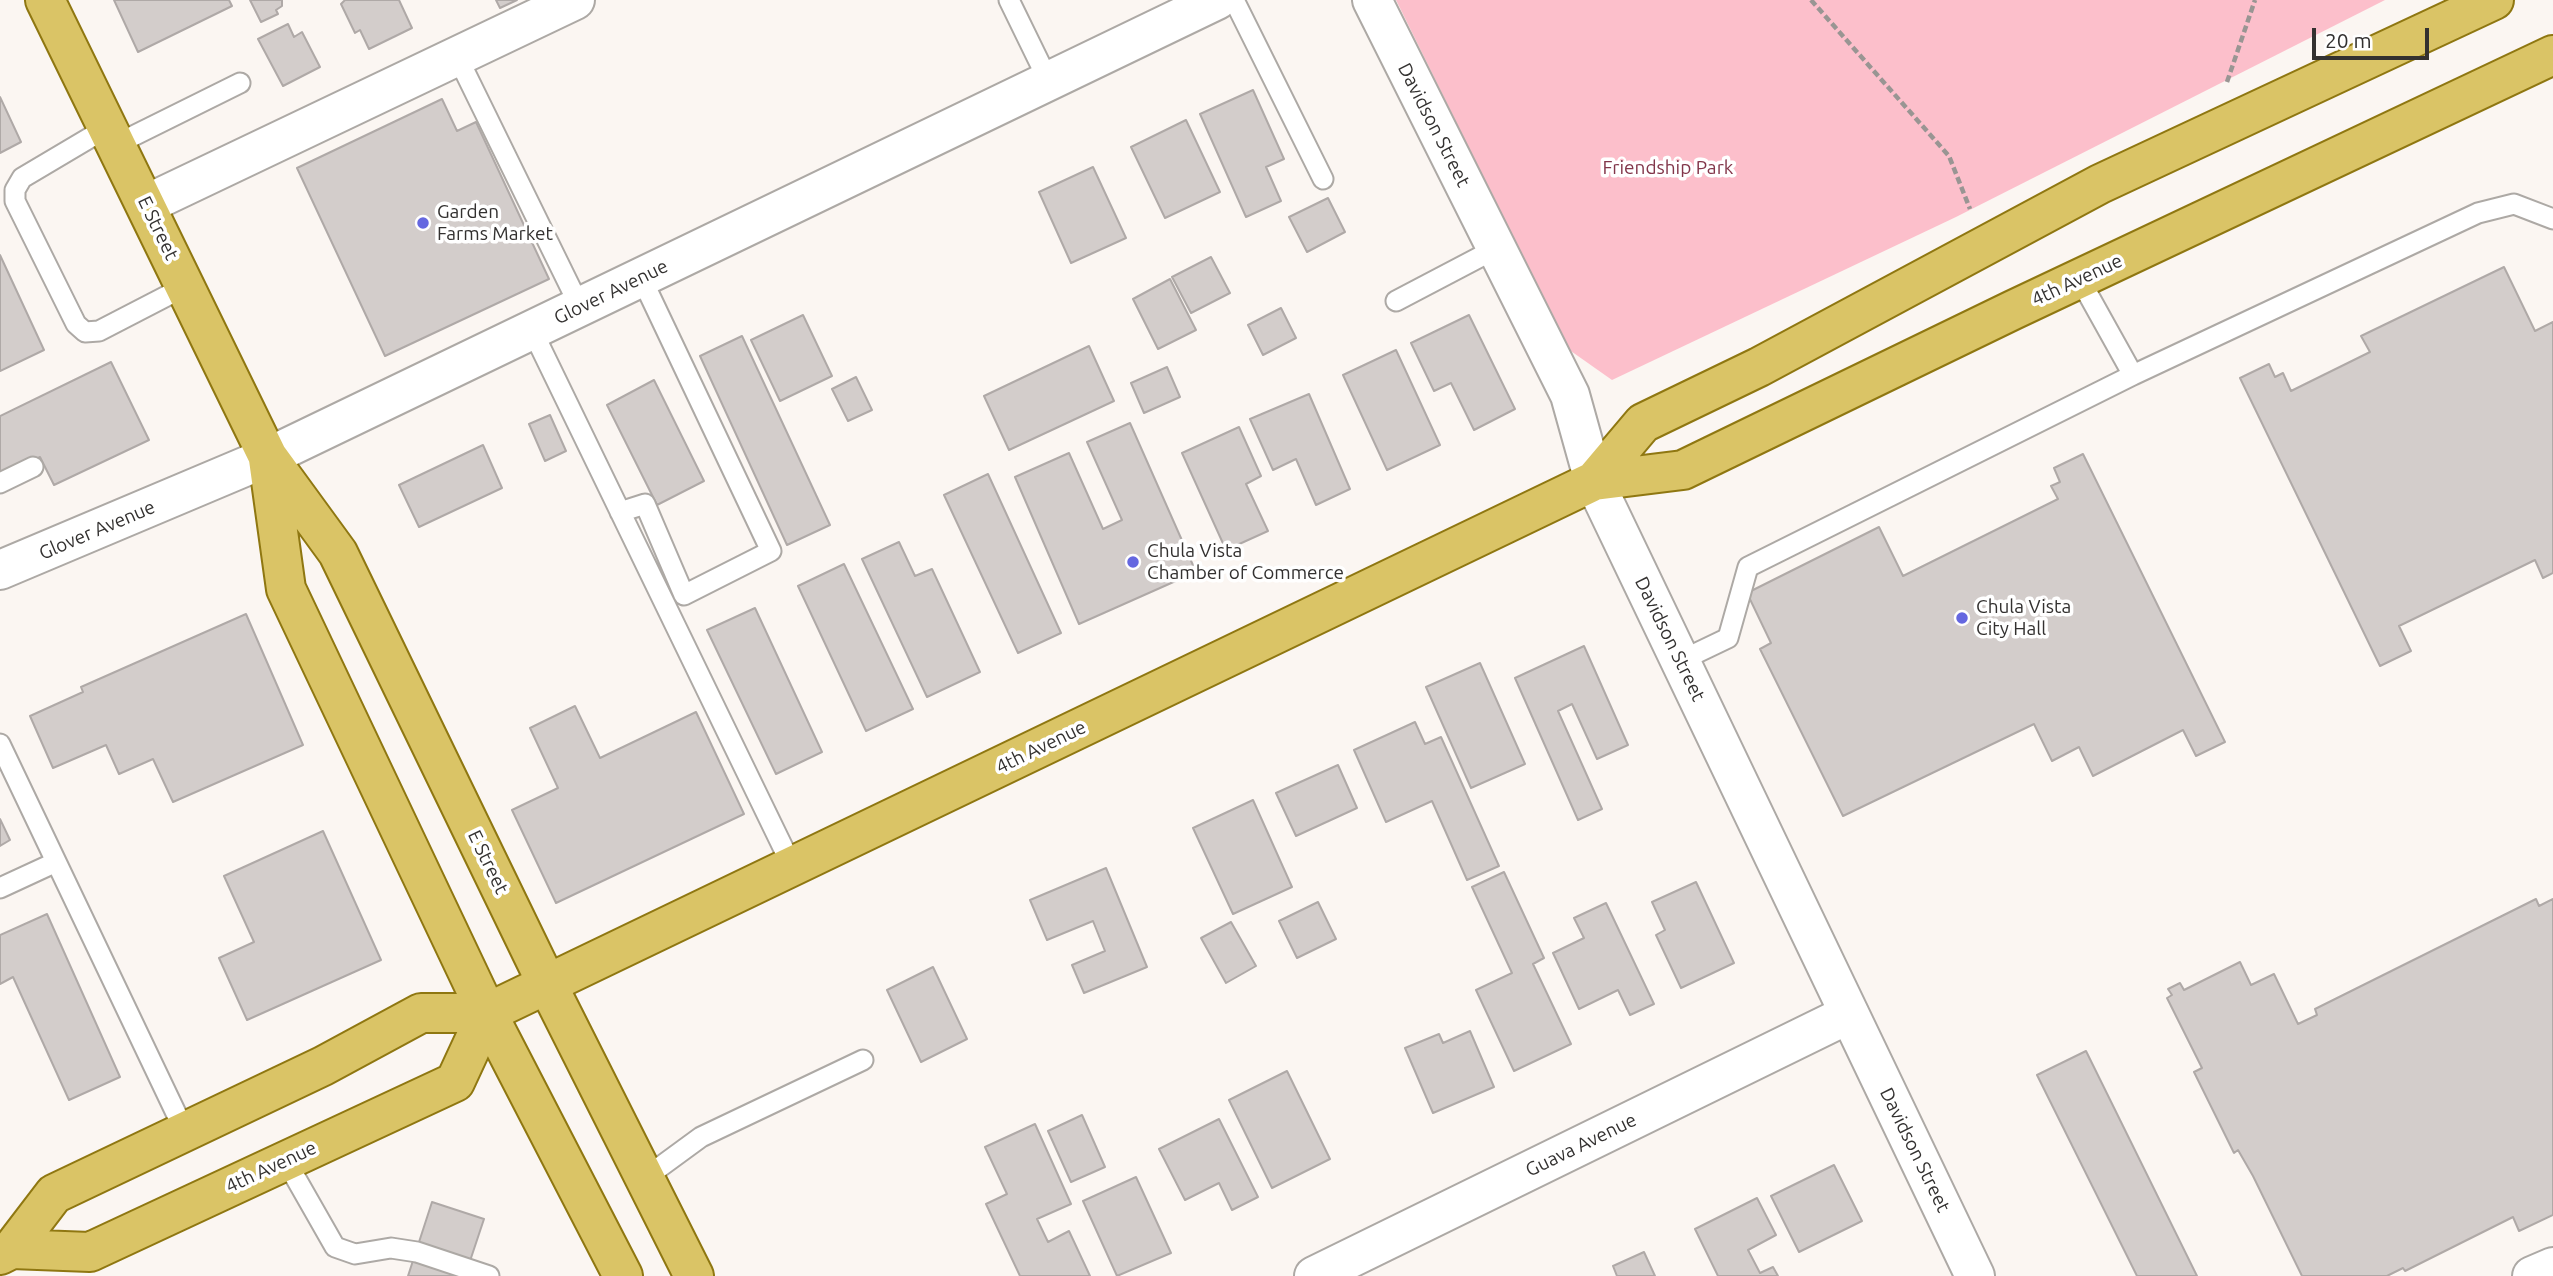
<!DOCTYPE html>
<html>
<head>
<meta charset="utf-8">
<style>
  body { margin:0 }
  #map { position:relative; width:2553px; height:1276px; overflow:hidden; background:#fbf6f2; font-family:Ubuntu,sans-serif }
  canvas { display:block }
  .scale { position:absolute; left:2312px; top:28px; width:117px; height:32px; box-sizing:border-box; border:4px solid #333130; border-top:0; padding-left:9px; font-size:21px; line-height:24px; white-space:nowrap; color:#333130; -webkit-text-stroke:5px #fff; paint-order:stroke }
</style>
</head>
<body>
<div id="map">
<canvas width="2553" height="1276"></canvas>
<div class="scale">20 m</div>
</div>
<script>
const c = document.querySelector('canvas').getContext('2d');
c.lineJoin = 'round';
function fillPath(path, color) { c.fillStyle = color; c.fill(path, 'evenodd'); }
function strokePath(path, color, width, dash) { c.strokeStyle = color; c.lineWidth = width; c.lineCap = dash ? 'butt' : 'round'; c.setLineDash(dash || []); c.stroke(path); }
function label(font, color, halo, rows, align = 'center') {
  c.font = font + ' Ubuntu,sans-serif'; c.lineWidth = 7; c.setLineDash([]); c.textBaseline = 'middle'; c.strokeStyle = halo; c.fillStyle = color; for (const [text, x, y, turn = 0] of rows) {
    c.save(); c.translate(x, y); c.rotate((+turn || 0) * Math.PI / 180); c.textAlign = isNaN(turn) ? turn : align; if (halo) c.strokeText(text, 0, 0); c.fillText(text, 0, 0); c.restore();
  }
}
fillPath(new Path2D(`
  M1396,0H2385L1956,217L1612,380L1568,349Z`), '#fcbfcb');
const building = new Path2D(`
  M114,0H229L232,6L138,52Z
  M250,0H282V6L276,10L278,14L261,22Z
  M345,0H399L412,28L369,49L360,30L355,33L341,4Z
  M496,0H517L500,8Z
  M288,24L294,37L302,32L320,67L283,86L258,39Z
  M1253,90L1284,159L1266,167L1281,201L1246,217L1200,114Z
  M0,97L21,142L0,153Z
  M442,99L457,131L476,122L549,279L385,356L297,168Z
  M1186,120L1220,192L1165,218L1131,147Z
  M1093,167L1126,238L1071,263L1039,192Z
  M1328,198L1345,232L1307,252L1289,217Z
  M0,255L44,350L0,371Z
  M1211,257L1230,293L1191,313L1172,277Z
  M2504,267L2535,331L2553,322V573L2543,578L2535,560L2399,626L2411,651L2380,666L2240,378L2269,364L2275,377L2283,373L2291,391L2370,352L2361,336Z
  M1170,279L1196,330L1158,349L1133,299Z
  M1281,308L1296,338L1263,355L1248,325Z
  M803,315L832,376L780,401L751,340Z
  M1469,315L1515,409L1474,430L1451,383L1434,391L1411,343Z
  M742,336L830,525L787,545L700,356Z
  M1089,346L1114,401L1009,450L984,396Z
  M1396,350L1440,445L1387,470L1343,375Z
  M111,362L149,440L54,485L40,457L0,476V416Z
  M1167,367L1180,397L1144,413L1131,383Z
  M856,377L872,410L848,421L832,389Z
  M654,380L704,481L657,505L607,405Z
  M1309,394L1350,489L1316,505L1296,459L1273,470L1250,419Z
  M550,415L566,451L545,461L529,424Z
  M1130,423L1196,572L1079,624L1015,477L1069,453L1103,529L1122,520L1087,442Z
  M1239,427L1261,476L1246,484L1268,531L1226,550L1182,453Z
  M483,445L502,488L419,527L399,485Z
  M2083,454L2225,742L2196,756L2183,730L2093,776L2079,747L2052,761L2034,724L1843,816L1760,649L1771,643L1747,593L1879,527L1903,576L2058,499L2051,486L2060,482L2054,468Z
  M988,474L1061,633L1018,653L944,495Z
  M899,542L915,576L932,569L980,672L927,697L862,559Z
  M844,564L913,709L866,731L798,586Z
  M755,608L822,752L776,774L707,630Z
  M246,614L303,745L173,802L153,759L119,774L106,745L53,768L30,716L83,692L81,687Z
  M1584,646L1628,745L1597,759L1572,704L1558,711L1602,809L1578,820L1515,678Z
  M1480,663L1525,764L1471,788L1426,687Z
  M575,706L600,758L696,712L744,814L556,903L512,810L558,788L530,728Z
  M1415,722L1425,744L1441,737L1499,866L1467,880L1432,801L1386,822L1354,750Z
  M1338,765L1357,808L1296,836L1276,793Z
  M1253,800L1292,887L1233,914L1193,828Z
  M0,819L10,840L0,846Z
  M323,831L381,960L247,1020L219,958L254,942L224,876Z
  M1106,868L1147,967L1084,993L1072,965L1105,951L1093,921L1047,940L1030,900Z
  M1504,872L1544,958L1533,964L1571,1044L1514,1071L1476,990L1512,973L1472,887Z
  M1696,882L1734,963L1681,988L1656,935L1665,930L1652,902Z
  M2536,899L2539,906L2553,899V1215L2519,1231L2513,1217L2405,1271L2403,1268L2387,1276H2302L2253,1176L2238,1150L2234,1153L2194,1072L2202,1068L2167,998L2172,995L2168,989L2180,983L2184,990L2240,962L2251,985L2274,974L2298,1024L2317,1015L2315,1009Z
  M1318,902L1336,939L1297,958L1279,921Z
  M1606,903L1654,1004L1630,1015L1618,990L1579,1009L1553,953L1584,938L1574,918Z
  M47,914L120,1077L69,1100L13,977L0,984V935Z
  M1231,922L1256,966L1226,983L1201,938Z
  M933,967L967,1039L921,1062L887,990Z
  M1470,1031L1494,1087L1433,1113L1405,1048L1439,1034L1443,1043Z
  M2086,1051L2197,1276H2137L2037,1075Z
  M1287,1071L1330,1159L1272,1188L1229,1100Z
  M1082,1115L1105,1167L1071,1182L1048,1131Z
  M1219,1119L1258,1197L1232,1210L1219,1183L1185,1200L1159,1149Z
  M1035,1124L1071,1204L1037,1219L1048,1242L1069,1231L1090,1276H1020L986,1204L1007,1194L985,1147Z
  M1834,1165L1862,1221L1799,1252L1771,1196Z
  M1136,1177L1171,1253L1117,1276L1083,1201Z
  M1757,1198L1776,1235L1748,1250L1760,1273L1773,1267L1778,1276H1718L1695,1229Z
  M432,1202L484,1219L465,1276H408Z
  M1644,1252L1655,1276H1617L1613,1266Z`);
fillPath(building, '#d3cdcb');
strokePath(building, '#afa9a7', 2);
const service = new Path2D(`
  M1009,0L1048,80
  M1234,0L1323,179
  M457,56L580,307
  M108,127L22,178L15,190V201L76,324L85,332L99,331L186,286
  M117,144L240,83
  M2079,278L2133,375L2478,213L2514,204L2553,219
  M1396,301L1497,248
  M532,330L792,866
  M0,483L33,467
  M620,512L645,504L684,595L771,551L641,277
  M1680,661L1728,638L1748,567L2133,375
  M0,744L185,1132
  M0,888L54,863
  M286,1161L335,1247L355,1254L391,1248L417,1252L489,1276
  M645,1178L701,1137L863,1060`);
const minor = new Path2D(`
  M147,204L575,0
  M0,570L268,457L1217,0
  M1314,1276L1849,1014
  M2532,1276L2553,1267`);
const tertiary = new Path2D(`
  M1372,0L1570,395L1594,481L1975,1276`);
const primary = new Path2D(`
  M45,0L268,457L338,553L547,984L694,1276
  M268,459L286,589L487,1013L623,1276
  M1594,481L1643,423L1759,367L2100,184L2494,0
  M12,1249L90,1252L455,1082L487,1013
  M0,1255L12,1249L54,1194L323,1066L421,1013H487L1594,481L1683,470L2013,310L2553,55`);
strokePath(service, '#ada9a5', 23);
strokePath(minor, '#ada9a5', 42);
strokePath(tertiary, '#ada9a5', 42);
strokePath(primary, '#8f7711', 42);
strokePath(new Path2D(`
  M1811,0L1949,156L1970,209
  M2227,82L2255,0`), '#999593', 4.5, [7, 3.5]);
strokePath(service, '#fff', 19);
strokePath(minor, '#fff', 38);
strokePath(tertiary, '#fff', 38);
strokePath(primary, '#dac466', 38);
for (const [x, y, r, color] of [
  [423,223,7,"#6567e0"],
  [1133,562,7,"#6567e0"],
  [1962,618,7,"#6567e0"]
]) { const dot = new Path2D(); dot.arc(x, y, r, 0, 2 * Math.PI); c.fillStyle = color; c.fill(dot); strokePath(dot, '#fff', 2.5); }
label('19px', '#333130', '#fff', [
  ["Davidson Street",1434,125,63],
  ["E Street",158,228,64],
  ["4th Avenue",2077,280,-25],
  ["Glover Avenue",611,292,-26],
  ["Glover Avenue",97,530,-23],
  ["Davidson Street",1670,639,64],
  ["4th Avenue",1041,747,-26],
  ["E Street",488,862,64],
  ["Guava Avenue",1581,1145,-26],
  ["Davidson Street",1915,1150,64],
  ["4th Avenue",271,1167,-25]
]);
label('19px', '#82364a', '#fff', [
  ["Friendship Park",1668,168]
]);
label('19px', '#333130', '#fff', [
  ["Garden",437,212],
  ["Farms Market",437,234],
  ["Chula Vista",1147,551],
  ["Chamber of Commerce",1147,573],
  ["Chula Vista",1976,607],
  ["City Hall",1976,629]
], 'left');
</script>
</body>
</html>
